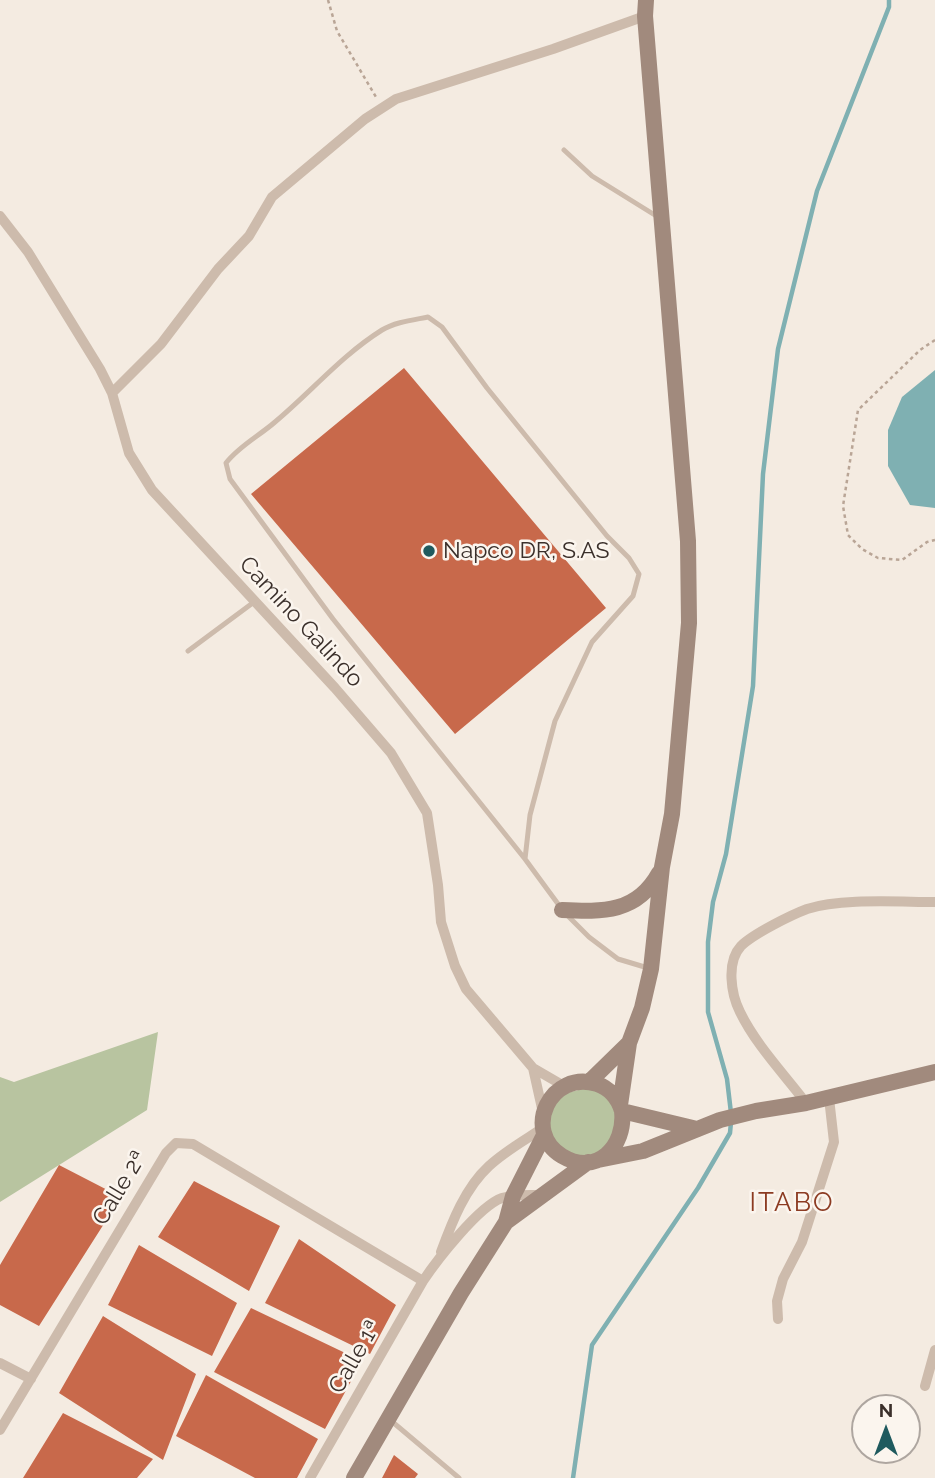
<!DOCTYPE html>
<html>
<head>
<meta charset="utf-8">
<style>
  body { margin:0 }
  #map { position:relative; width:935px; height:1478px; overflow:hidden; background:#f4ebe1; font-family:Raleway,sans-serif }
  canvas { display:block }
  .north { position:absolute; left:851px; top:1394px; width:70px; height:70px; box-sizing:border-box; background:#fbf5ee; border:2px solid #aea6a0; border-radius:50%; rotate:0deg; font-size:19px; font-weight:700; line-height:28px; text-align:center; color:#3b302b }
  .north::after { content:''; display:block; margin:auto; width:24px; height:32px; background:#1f5a5e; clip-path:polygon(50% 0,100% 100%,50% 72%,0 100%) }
</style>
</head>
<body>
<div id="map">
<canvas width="935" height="1478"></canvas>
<div class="north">N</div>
</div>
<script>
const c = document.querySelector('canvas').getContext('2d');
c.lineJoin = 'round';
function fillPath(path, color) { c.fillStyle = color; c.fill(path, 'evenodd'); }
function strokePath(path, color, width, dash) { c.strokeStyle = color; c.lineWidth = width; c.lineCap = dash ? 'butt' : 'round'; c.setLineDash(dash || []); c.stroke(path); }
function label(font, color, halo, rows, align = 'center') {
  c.font = font + ' Raleway,sans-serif'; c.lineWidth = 5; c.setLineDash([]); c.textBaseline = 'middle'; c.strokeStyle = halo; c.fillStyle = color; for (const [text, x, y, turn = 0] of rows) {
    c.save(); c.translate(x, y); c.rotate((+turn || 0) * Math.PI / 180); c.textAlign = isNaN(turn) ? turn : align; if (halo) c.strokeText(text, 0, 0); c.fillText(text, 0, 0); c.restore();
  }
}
fillPath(new Path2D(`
  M158,1032L147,1110L0,1202V1077L14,1082Z
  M590,1087L610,1099L618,1122L610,1145L589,1157L565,1153L550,1136L548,1115L559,1095Z`), '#b8c4a0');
fillPath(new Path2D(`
  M935,370V508L910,505L888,466V430L902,397Z`), '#7fb0b2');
strokePath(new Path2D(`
  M731,1113L727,1079L708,1012V942L713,902L726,854L753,686L763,474L778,349L817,191L889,7V0
  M573,1478L592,1345L698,1188L730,1133L731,1122`), '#7fb0b2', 4.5);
fillPath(new Path2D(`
  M404,368L606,608L455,734L251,494Z
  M59,1165L121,1197L39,1326L0,1305V1265Z
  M194,1181L280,1226L249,1291L158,1237Z
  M299,1239L396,1305L370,1354L265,1303Z
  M139,1245L237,1303L212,1356L108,1305Z
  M251,1308L362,1361L325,1429L214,1372Z
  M103,1316L196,1374L163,1460L59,1393Z
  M206,1375L318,1439L297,1478H255L176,1436Z
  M63,1413L153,1459L137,1478H23Z
  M394,1455L418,1474L415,1478H382Z`), '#c8694b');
strokePath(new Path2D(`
  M328,0L337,31L376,97
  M935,340L920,350L858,410L843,506L848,535L862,549L878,558L902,560L927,542L935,540`), '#b9a596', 2.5, [3.5, 3.5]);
strokePath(new Path2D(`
  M564,150L592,176L658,217
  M188,651L254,602
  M525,859L530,815L555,721L592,642L633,596L639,574L629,558L607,536L487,388L442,327L428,317C413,320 395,322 382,330C342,355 311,392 275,422C259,436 239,446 226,463L230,479L333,619L525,859L561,908
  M567,915L589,937L618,959L648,968
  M389,1419L459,1478`), '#cdbbac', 5);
strokePath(new Path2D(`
  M0,216L28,252L100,369L112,393L129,453L152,490L335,688L391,753L427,813L438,885L441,922L455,966L466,989L533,1068L564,1086
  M112,393L161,344L218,269L249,236L272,197L365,119L396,99L553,49L645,16
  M533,1068L543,1113
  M806,1103C784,1074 756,1045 740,1012C731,994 726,962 741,946C753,934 791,915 807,909C841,898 898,902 935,902
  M441,1252C452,1222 465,1188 489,1166C505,1151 525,1140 543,1128
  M778,1319L777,1301L783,1279L802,1242L834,1142L829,1098
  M0,1363L31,1379
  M925,1386L935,1350
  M0,1430L166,1153L176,1143L193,1144L423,1281
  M310,1478L423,1281C437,1260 479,1206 502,1198C514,1194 528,1195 541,1195`), '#cdbbac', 10);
strokePath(new Path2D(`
  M562,910C603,912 637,913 659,873
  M589,1082L629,1043
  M620,1105L629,1043L642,1008L651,969L662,867L672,814L689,623L688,541L645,16L646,0
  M622,1111C626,1146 597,1177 562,1156C521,1131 551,1069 597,1084C609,1088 618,1098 622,1111L697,1129
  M598,1160L643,1151L720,1120L756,1111L806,1103L935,1072
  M506,1222L588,1162
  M354,1478L461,1293L506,1222L513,1196L544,1135`), '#a18a7d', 16);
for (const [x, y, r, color] of [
  [429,551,7,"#1f5a5e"]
]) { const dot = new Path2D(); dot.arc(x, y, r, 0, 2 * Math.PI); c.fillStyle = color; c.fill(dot); strokePath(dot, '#fbf5ee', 2.5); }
label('23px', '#3b302b', '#fbf5ee', [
  ["Napco DR, S.AS",443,551]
], 'left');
label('23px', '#3b302b', '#fbf5ee', [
  ["Camino Galindo",301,622,47],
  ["Calle 2ª",120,1188,-59],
  ["Calle 1ª",355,1357,-60]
]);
c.letterSpacing = '2px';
label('26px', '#8c3b22', '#fbf5ee', [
  ["ITABO",792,1203]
]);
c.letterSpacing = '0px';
</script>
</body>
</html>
